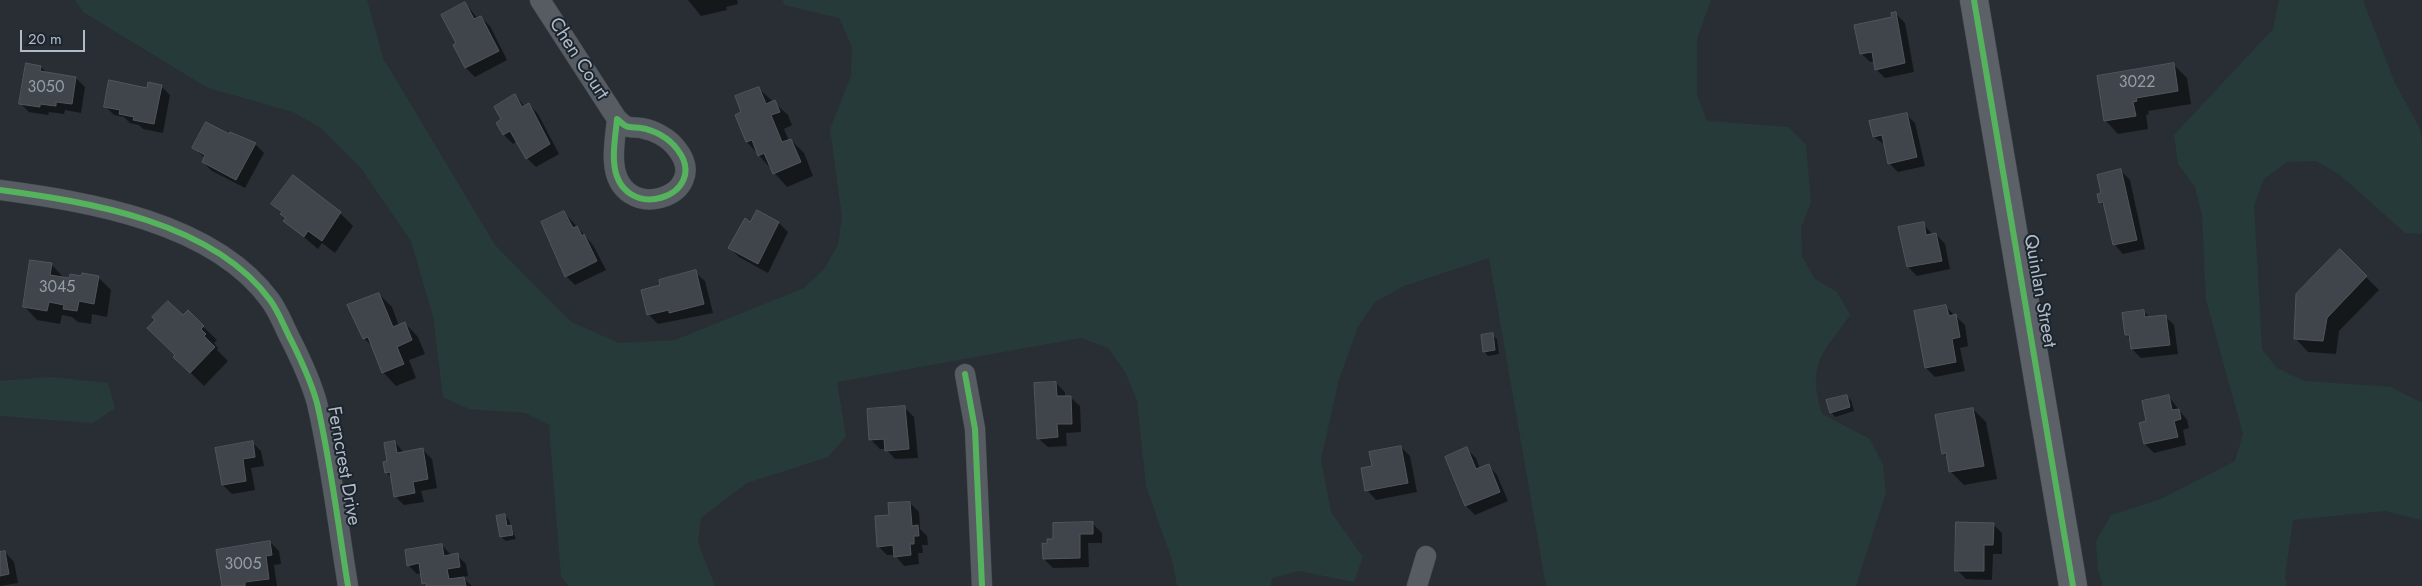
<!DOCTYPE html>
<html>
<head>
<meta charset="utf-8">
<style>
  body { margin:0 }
  #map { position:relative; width:2422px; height:586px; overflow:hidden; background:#282e34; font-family:Jost,sans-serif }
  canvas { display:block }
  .scale { position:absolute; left:20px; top:30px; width:65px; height:22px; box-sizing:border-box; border:2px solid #b1bbc6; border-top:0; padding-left:6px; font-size:15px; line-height:18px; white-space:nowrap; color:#b1bbc6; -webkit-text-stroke:4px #1c252e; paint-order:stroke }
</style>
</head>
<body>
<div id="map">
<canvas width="2422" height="586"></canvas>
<div class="scale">20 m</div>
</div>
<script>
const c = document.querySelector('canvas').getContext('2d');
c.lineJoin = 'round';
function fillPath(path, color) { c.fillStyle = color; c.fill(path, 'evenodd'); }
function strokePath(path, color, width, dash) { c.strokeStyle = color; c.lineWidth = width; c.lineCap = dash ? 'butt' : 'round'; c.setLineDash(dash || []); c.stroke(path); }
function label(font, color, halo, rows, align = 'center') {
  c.font = font + ' Jost,sans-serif'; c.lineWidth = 4; c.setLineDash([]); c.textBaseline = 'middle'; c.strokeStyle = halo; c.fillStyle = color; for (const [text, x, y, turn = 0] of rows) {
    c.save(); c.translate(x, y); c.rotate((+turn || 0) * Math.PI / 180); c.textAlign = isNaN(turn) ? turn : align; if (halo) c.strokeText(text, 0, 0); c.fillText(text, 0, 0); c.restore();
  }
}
fillPath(new Path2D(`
  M75,0H367L383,58L495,245L571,322L619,343L675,340L804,288L824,269L838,245L842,217L830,129L851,76L852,47L839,18L784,5L783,0H1711L1697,39V95L1707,121L1788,127L1806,145L1811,203L1801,227L1802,256L1815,279L1837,292L1850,315C1822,355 1807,362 1822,414L1870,439L1883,465L1886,492L1856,586H1546L1489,258L1404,286L1375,302L1358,327L1339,379L1321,460L1331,512L1363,557L1354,582L1299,571L1272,578L1271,586H1177L1173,563L1146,486L1137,400L1125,372L1108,348L1081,338L837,382L846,437L828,457L747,483L701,518L698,543L715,586H569L561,576L549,425L525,413L469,409L443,397L433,316L411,241L360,167L321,128L293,112L208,88L83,12Z
  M2279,0H2363L2394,81L2420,129L2422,141V234L2405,233L2340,175L2316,161L2287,162L2264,179L2254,205L2262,349L2277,368L2304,381L2391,387L2422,403V520L2384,511L2293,520L2285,576L2287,586H2103L2098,570L2096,541L2111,515L2161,499L2235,461L2243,434L2206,300L2202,215L2195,187L2178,164L2174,135L2273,29Z
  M51,377L108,383L115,408L93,423L0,416V381Z`), '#263a3a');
fillPath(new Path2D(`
  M688,0H737L738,4L726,7L727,10L701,16Z
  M465,3L478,19L481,17L490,26L507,60L475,77L466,68L455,46L457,44Z
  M1896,14L1905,23L1914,72L1885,78L1876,69L1875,61L1870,62L1861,53Z
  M2173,64L2187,78L2191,104L2148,111L2149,114L2146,115L2148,129L2118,134L2105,120Z
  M41,67L47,73L76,78L85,87L81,113L65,110L64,114L49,112L48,115L29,112L20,103Z
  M161,86L170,95L163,133L143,129L139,125L130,123L124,117L114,115L105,106Z
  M758,88L788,115L792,125L784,129L789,141L791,140L804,153L813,176L787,187L747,142L737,116L743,113Z
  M515,95L525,107L529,104L538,114L559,154L536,167L527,158L517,141L513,144L504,135L497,123L503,120Z
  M1906,114L1915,123L1925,166L1898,172L1889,163L1885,145L1874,137Z
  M230,136L255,144L264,153L245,188L212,171L203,162L205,158L194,148Z
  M2121,171L2130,180L2145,249L2123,254L2114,244L2106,208L2100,202L2103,194Z
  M272,203L340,213L353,226L335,253L322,243L318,249L285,221L287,219Z
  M758,211L779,223L788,232L768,273L739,257L730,248L751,224Z
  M564,212L593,245L606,270L575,285L566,276Z
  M1923,224L1933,235L1936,234L1945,244L1950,269L1917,276L1908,267L1900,228Z
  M2340,251L2379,290L2339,331L2336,354L2308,352L2295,338Z
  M51,264L64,278L98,277L111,290L107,317L92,314L91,324L78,322L72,317L62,315L60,324L37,320L24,306Z
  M695,272L705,281L713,313L658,324L649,315L642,291L662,286Z
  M379,294L392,307L399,326L405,323L418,337L425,354L409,360L416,378L396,386L383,372L373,347L364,338Z
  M1946,307L1965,325L1968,346L1960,348L1965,371L1935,377L1926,368Z
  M2144,311L2150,318L2165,316L2174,325L2178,354L2141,358L2132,349L2130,339L2126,335Z
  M188,312L217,340L214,343L218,348L217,350L228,361L204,386L175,357L183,317Z
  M1492,335L1497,339L1499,354L1488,356L1484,351Z
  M1056,383L1065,392V397H1070L1080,406L1081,432L1066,433L1067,446L1048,447L1038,438Z
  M1846,396L1851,400L1854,411L1835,417L1831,412Z
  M2169,397L2187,420L2189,428L2183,430L2186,445L2154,453L2145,444L2148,422Z
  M905,408L914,417L918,458L895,459L886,449H880L871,440Z
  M1973,409L1986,422L1997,479L1964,485L1951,472L1948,458L1943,453Z
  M252,442L261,451L264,466L251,468L255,490L232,494L223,485Z
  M395,442L404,453L423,450L432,459L437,488L421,491L424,502L404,505L395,496L392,478L386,472Z
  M1401,447L1410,456L1417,492L1376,500L1367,490L1373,467Z
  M1467,449L1476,458L1480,469L1488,465L1497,475L1508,501L1475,515L1466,506L1446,457Z
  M910,503L919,512L920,529L927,536L928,545H922L923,553H918L919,564L904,566L895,555H887L878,546L890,516Z
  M505,515L509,520L516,539L506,541L501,537Z
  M1093,524L1102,533V543H1088L1089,567L1053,568L1044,559L1049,545L1054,540Z
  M1993,524L2002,533V554H1993L1992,580L1966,579L1957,570Z
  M270,542L279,551L281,564L274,565L277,586H223Z
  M442,545L451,555H457L466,564L468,576L462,577L472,586H426L422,573L417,574L408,565Z
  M5,552L14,562L18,583L0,586V553Z`), '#0007');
const building = new Path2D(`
  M465,2L474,19L481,16L499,51L465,68L453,45L456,43L441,15Z
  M1896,12L1905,63L1875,70L1872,52L1860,54L1854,25L1892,17L1891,13Z
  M26,63L41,66L40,71L76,77L72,104L56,102V106L40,104V107L19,104Z
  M2174,63L2178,91L2136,98L2137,101L2133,102L2136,116L2104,121L2097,76Z
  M109,80L147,88L148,82L162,85L154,124L133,120L134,117L119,114L120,110L104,107Z
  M759,87L766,104L775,100L780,112L771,115L782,142L791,139L801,162L773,174L764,153L758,156L752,140L746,142L735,115L741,112L735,96Z
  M515,94L522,107L529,103L550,144L526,159L510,131L503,135L496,123L501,119L494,107Z
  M1907,113L1917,157L1888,164L1882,135L1873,137L1869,121Z
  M206,122L229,134L230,132L256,143L236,180L202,162L205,155L192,148Z
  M2121,169L2137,240L2113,245L2103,202L2099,203L2097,194L2101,193L2097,175Z
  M293,175L341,212L322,241L308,231L304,237L283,221L286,218L280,214L282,212L271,204Z
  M757,210L779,222L758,264L728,248L745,218L750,222Z
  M564,211L573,228L577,226L582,236L584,234L597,261L565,277L541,222Z
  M1924,222L1926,235L1936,233L1942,261L1907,267L1898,227Z
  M2340,249L2367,276L2327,318L2323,341L2294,339L2296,294Z
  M30,260L52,263L50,275L69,278L70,274L81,276L82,273L99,276L94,304L79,301L77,311L63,309L64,305L49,302L47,311L23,307Z
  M696,270L704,304L669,313V310L647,315L641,290L660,285L659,280Z
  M379,293L393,327L405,322L412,340L397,347L404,364L382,373L368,337L363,339L347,305Z
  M168,301L183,315L188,310L204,326L201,329L206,334L204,336L215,347L190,373L173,357L175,355L147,328L155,320L152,317Z
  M1946,305L1949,316L1956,314L1960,337L1952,339L1956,362L1925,368L1914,311Z
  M2144,310L2145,317L2166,315L2170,345L2131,349L2129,335H2125L2122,313Z
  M1493,333L1495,350L1483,352L1481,335Z
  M1056,382L1057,396H1071L1072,424H1057L1058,437L1037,439L1034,383Z
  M1847,395L1850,407L1830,413L1826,400Z
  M2169,395L2172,410L2179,409L2181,419L2174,421L2178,437L2144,444L2139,423L2146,421L2142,401Z
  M905,406L909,449L885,451L884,439L869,440L867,409Z
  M1973,408L1984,466L1949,472L1946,453L1942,454L1935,415Z
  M253,441L255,457L243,459L246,481L222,485L215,448Z
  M395,441L397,453L423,448L428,479L413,482L415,493L394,497L390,472L385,473L383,462L387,461L384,443Z
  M1401,446L1408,483L1365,491L1361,468L1372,466L1369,452Z
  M1467,447L1476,469L1489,464L1500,492L1465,506L1445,457Z
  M910,502L912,526L918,525L919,536H914V544H910L911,555L894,557L893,545L877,547L875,516L889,515L888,503Z
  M505,514L507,526L511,525L513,535L500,537L496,516Z
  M1093,522V534H1080V558L1043,559L1042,543L1047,544V539H1053V523Z
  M1956,522L1994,523L1993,545H1984V571H1955Z
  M270,541L272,555L266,556L269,579L245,582V586H222L216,550Z
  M442,544L444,556L458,553L460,567L447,569L449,579L464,577L466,586H426V583L422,584L419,563L407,566L405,550Z
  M5,551L9,574L0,576V552Z`);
fillPath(building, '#40454b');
strokePath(building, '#50565c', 1);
const street = new Path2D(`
  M540,0L617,119
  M617,119C620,121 623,125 626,126C630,128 636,127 641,128C654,130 669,138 677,149C714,196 618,228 614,161C613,147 616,132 617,119Z
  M0,190C89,202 213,222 270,300C279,312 284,327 291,340C301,360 311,381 317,403C331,463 338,525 348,586
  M965,374L975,429L982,586
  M1417,586L1426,556`);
const secondary = new Path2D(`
  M1974,0L2073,586`);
strokePath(street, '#464a4f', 21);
strokePath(secondary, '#464a4f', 29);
strokePath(street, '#575c63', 20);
strokePath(secondary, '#5c6167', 28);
strokePath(new Path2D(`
  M1974,0L2073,586
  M617,119C620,121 623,125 626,126C630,128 636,127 641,128C654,130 669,138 677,149C714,196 618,228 614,161C613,147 616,132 617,119Z
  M0,190C89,202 213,222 270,300C279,312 284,327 291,340C301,360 311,381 317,403C331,463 338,525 348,586
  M965,374L975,429L982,586`), '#56b35d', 6);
label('16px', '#959ea7', null, [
  ["3022",2137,83],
  ["3050",46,88],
  ["3045",57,288],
  ["3005",243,565]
]);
label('19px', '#b1bbc6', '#1c252e', [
  ["Chen Court",578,59,57],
  ["Quinlan Street",2039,291,80],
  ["Ferncrest Drive",343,466,80]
]);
</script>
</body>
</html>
